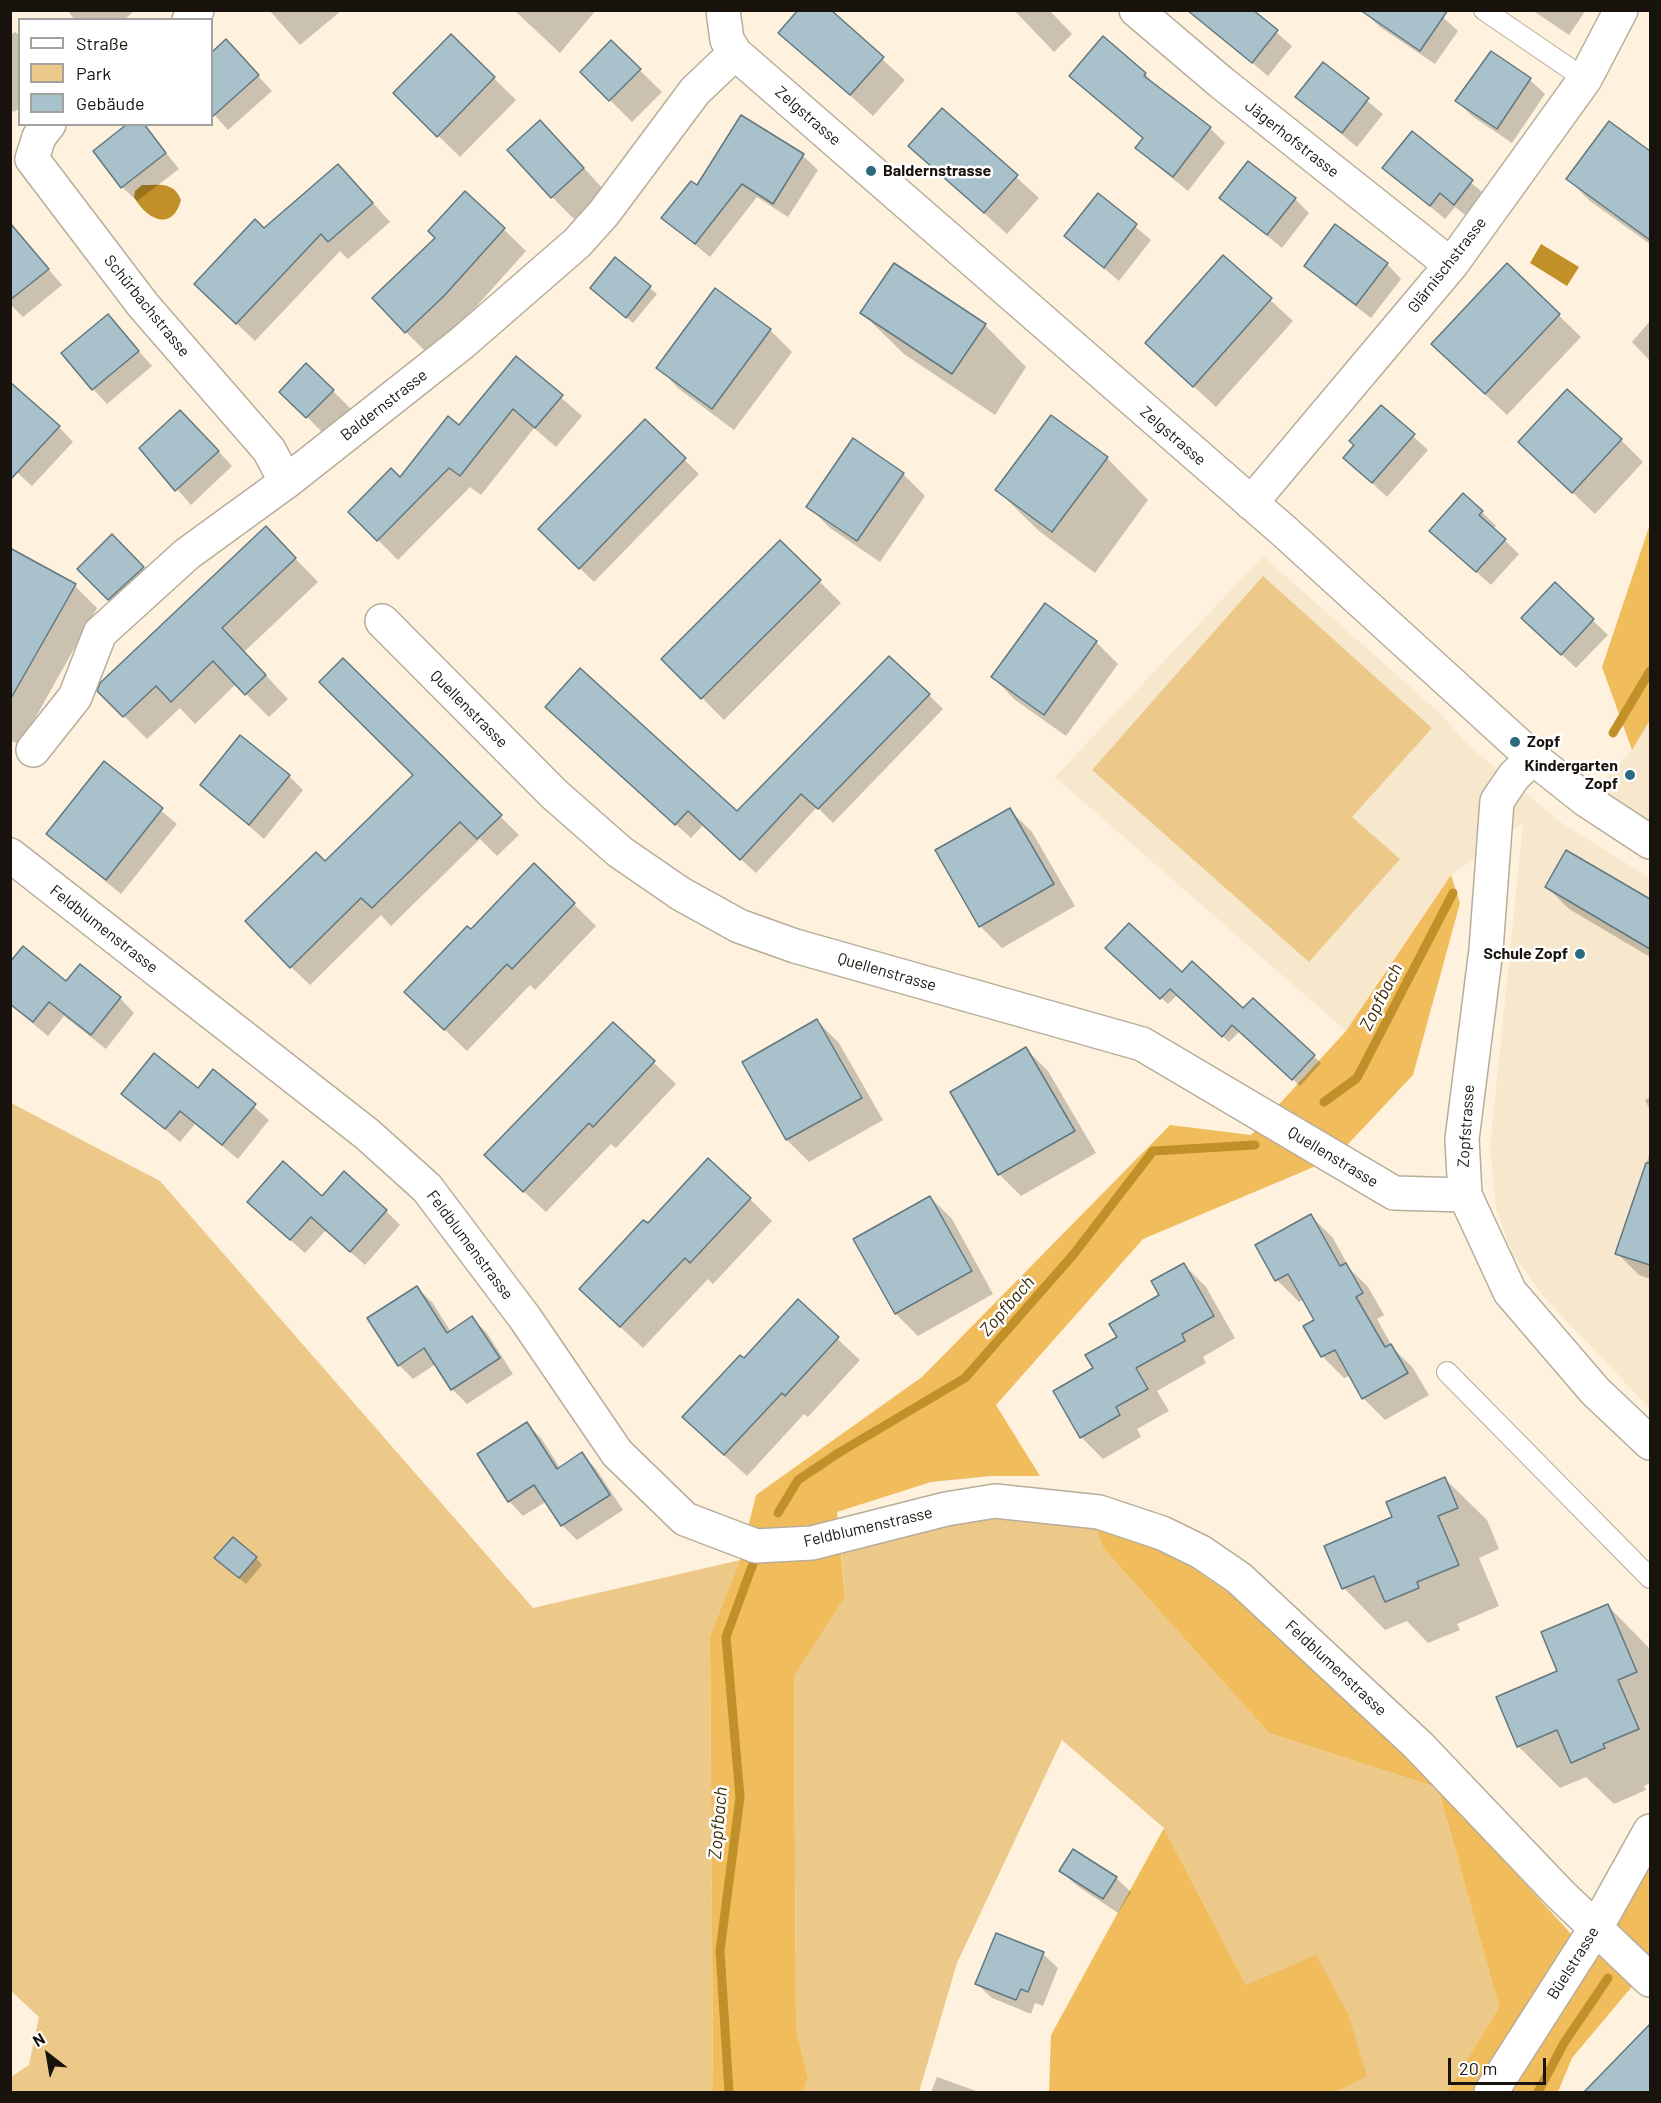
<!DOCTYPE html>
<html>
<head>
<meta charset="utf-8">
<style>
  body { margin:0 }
  #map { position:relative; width:1661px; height:2103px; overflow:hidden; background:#fef2de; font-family:Barlow,sans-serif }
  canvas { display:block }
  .frame { position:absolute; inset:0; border:12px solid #18140d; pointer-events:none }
  .legend { position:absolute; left:18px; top:18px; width:195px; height:108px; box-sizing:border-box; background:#fff; border:2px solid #a3a19e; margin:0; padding:8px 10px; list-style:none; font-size:18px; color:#18140d }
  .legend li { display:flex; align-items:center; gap:12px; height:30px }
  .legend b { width:30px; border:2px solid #a3a19e }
  .north { position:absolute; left:18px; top:2025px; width:60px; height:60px; -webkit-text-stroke:4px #fff; paint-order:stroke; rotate:329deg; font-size:16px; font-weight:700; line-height:24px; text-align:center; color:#18140d }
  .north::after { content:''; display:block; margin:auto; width:21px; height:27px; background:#18140d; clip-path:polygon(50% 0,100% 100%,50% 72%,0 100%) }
  .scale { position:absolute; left:1448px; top:2058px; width:98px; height:27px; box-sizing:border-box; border:3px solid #18140d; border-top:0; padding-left:8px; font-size:18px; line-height:21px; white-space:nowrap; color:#18140d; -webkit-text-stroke:4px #fff; paint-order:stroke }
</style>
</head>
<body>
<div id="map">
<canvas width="1661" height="2103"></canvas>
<div class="frame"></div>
<ul class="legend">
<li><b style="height:8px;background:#fff"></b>Straße</li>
<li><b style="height:16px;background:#ecc889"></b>Park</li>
<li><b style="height:16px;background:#a9c1ca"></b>Gebäude</li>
</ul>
<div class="north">N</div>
<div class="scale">20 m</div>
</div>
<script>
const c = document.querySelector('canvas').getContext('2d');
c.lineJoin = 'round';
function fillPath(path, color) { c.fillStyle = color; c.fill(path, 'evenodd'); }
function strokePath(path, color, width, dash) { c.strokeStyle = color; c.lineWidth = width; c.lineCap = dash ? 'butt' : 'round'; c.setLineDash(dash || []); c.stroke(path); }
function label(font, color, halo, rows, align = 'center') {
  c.font = font + ' Barlow,sans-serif'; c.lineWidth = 5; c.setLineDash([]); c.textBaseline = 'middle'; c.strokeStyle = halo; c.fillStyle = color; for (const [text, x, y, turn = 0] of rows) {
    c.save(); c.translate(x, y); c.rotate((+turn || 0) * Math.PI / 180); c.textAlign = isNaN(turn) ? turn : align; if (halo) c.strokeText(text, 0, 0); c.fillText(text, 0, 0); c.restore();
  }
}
fillPath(new Path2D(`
  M1263,556L1442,715L1467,744L1563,824L1650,878V1409L1544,1297L1513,1255L1496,1209L1490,1147L1523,823L1451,875L1346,1031L1055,777Z
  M1650,720V842L1586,800L1632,750Z`), '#f7e8cd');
fillPath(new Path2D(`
  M1263,576L1432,728L1352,817L1400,859L1309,962L1092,770Z
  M11,1103L160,1181L533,1608L740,1560L710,1636L713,2092H11V2077L29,2065L39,2017L11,1991Z
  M1023,1517L1096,1528L1103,1548L1269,1733L1438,1788L1499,2007L1447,2092H1260L1246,1985L1164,1828L1062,1740L957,1963L919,2092H803L808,2076L796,2029L794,1677L845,1597L841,1551L948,1522Z`), '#ecc889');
fillPath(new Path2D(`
  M1650,524V720L1632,750L1602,667Z
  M1451,875L1460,903L1413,1075L1335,1158L1143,1239L996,1405L1040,1476H991L931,1482L837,1512L845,1597L794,1677L796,2029L808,2077L803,2092H713L710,1636L740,1560L756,1495L922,1377L1170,1125L1251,1135L1346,1031Z
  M1096,1528L1131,1538L1187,1564L1235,1597L1438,1788L1593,1958L1650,1862V1965L1572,2058L1558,2092H1447L1499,2007L1438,1788L1269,1733L1103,1548Z
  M1164,1828L1246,1985L1316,1955L1348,2014L1367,2076L1335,2092H1049L1051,2035Z`), '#f0bc5c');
fillPath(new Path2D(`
  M142,185C158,185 174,181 181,200C172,233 146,219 134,197L135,191Z
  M1541,244L1579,267L1567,286L1530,263Z`), '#c19029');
fillPath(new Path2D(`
  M67,10H135L124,20H75Z
  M269,10H342L300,45Z
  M514,10H596L560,53Z
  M828,10L905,80L873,116L781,33Z
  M1014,10H1049L1072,34L1054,52Z
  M1251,10L1292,46L1268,76L1212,29Z
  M1435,10L1458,31L1435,64L1380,27L1365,13Z
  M1532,10H1586L1569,35Z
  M15,32L20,36V108L14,112L10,108V35Z
  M451,36L516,100L460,157L395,93Z
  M226,41L272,91L228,130L212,112V54Z
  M611,42L662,92L632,122L582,72Z
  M1491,53L1530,80L1545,94L1512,143L1472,116L1457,101Z
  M1323,64L1383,114L1357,147L1297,97Z
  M1145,74L1159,89L1210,128L1225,143L1188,191L1152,162L1137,148L1144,139L1086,90Z
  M942,110L1039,198L1007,234L910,146Z
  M742,117L803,156L818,170L788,217L757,197L710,257L663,218L698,188Z
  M1609,123L1650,153V244L1590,201L1568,179Z
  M143,124L179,169L137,201L122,187Z
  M1412,134L1487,196L1469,218L1455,207L1445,219L1384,168Z
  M562,144L605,191L574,219L552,197Z
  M356,184L390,222L348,259L340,251L255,341L215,303L264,230Z
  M466,193L526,251L466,318L428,354L406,332L437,238Z
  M1098,195L1151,240L1119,281L1066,236Z
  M1221,198L1295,199L1309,213L1282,248Z
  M21,238L62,285L23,317L10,304V247Z
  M1224,257L1293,321L1216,407L1147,343Z
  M615,259L657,294L633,323L592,288Z
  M1387,264L1401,279L1371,318L1321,280L1306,266Z
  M1507,265L1581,337L1507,415L1455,366Z
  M862,313L985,325L1026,367L995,415L904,354Z
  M108,316L152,366L107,404L93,389Z
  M1650,321V361L1632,342Z
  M770,330L792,352L734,430L679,389L658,367Z
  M516,358L582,416L556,447L534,428L481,495L470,487L398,560L350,512L400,479L459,427Z
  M281,391H333L355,413L329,439Z
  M1381,407L1428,450L1387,497L1345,458Z
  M645,421L699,474L594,582L540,529Z
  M195,426L232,466L191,505L141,448Z
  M59,427L73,442L32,486L10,466Z
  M1621,440L1643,462L1595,514L1520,442Z
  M1107,458L1148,500L1095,573L1039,531L997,490Z
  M903,474L925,496L880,562L830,528L808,506Z
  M1482,512L1496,526L1493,529L1519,554L1491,585L1446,545Z
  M112,537L158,583L124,614L79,569Z
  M780,542L841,603L724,720L663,659Z
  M10,549L75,586L97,608L20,745L10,740Z
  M288,551L318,582L244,652L288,699L269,717L236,684L195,724L180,708L147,739L99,691Z
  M1555,584L1608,635L1576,668L1538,632Z
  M1045,605L1096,642L1118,664L1066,736L1014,699L993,677Z
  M343,660L519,835L497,856L480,839L391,926L381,915L310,985L291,967L325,863L415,775Z
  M929,695L943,709L833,823L817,807L756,873L703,825L691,838L561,721L738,813Z
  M104,763L177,824L121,894L48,834Z
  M289,776L303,790L264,839L202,785Z
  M1010,810L1032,832L1075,906L1002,948L980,926Z
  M1567,852L1650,901V957L1569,909L1547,887Z
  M534,865L596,926L535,990L530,985L467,1051L428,1014L471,931Z
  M1114,955L1182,974L1243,1011L1253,1000L1321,1063L1300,1086L1240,1031L1229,1042L1178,994L1168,1004Z
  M10,964L120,998L134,1013L106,1049L64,1016L48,1036L10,1005Z
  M817,1021L839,1043L883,1120L809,1162L787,1140L744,1063Z
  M613,1024L676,1084L616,1148L611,1144L546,1212L508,1177Z
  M1026,1049L1048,1071L1096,1153L1021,1196L999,1174L952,1092Z
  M213,1071L269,1120L238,1159L195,1124L180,1142L123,1094L198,1090Z
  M1650,1097V1110L1645,1100Z
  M1649,1155H1650V1279L1639,1275L1617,1253Z
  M930,1197L952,1219L993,1294L918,1336L896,1314L855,1239Z
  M322,1198L386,1211L400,1225L365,1265L326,1230L305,1253L263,1216Z
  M750,1199L772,1221L713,1284L708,1279L643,1348L603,1311L648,1225Z
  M1311,1216L1333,1238L1350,1269L1368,1287L1384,1315L1377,1319L1393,1348L1413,1368L1429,1395L1385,1420L1363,1398L1351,1375L1344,1378L1322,1356L1316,1321L1304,1299L1299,1302L1277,1280Z
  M1184,1265L1206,1287L1235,1338L1203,1357L1206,1363L1157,1391L1169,1411L1137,1429L1141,1437L1103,1459L1081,1437L1095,1369L1161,1296Z
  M417,1288L432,1302L451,1332L472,1318L487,1333L513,1374L467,1404L452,1389L436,1364L413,1379L399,1365Z
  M798,1302L860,1360L808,1417L804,1414L747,1476L706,1439L744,1360Z
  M527,1424L541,1438L560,1468L582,1454L596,1469L623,1510L577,1540L562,1525L547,1501L523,1516L509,1501Z
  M1445,1479L1487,1520L1499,1549L1479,1558L1499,1606L1457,1624L1460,1630L1428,1643L1407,1621L1385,1630L1344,1588L1394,1518Z
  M256,1558L262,1565L246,1584L223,1564Z
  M1608,1606L1650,1649V1783L1644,1786L1646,1790L1614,1804L1586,1777L1560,1788L1518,1746L1559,1672Z
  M1061,1871L1116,1878L1131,1892L1118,1913L1076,1885Z
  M996,1935L1043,1954L1058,1968L1043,2006L1035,2003L1031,2014L992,1998L977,1984Z
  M1644,2032L1650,2038V2092H1609L1598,2081Z
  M937,2077L979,2092H980H931Z`), '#0003');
strokePath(new Path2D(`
  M1613,733L1650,671
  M1324,1102L1357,1078L1453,893
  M778,1513L798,1480L840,1452L965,1378L1073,1255L1153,1151L1255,1145
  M729,2092L720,1951L740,1797L726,1637L754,1561
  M1538,2092L1564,2043L1608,1978`), '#c19029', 9);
const building = new Path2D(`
  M798,10H831L884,57L850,95L778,33Z
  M1187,10H1253L1278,30L1252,63Z
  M1360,10H1448L1420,51Z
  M451,34L495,77L437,137L393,93Z
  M1103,36L1146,73L1144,76L1211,127L1173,177L1135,148L1143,138L1069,76Z
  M226,39L259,75L212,117V52Z
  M611,40L641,69L609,101L580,72Z
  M1491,51L1531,78L1497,129L1455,101Z
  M1323,62L1369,98L1342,133L1295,97Z
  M942,108L1018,175L984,213L908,146Z
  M741,115L804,154L773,204L742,184L695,244L661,218L691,181L697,185Z
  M540,120L584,168L551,198L507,150Z
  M1609,121L1650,151V240L1566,179Z
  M127,124H144L166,153L121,188L93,151Z
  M1412,131L1473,180L1454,205L1440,193L1430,206L1382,168Z
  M1248,161L1296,198L1267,235L1219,198Z
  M338,164L373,203L328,242L321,234L236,324L194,284L255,219L264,228Z
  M465,191L505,228L444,296L405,333L372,298L435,238L428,231Z
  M1098,193L1137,224L1104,268L1064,236Z
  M10,223L49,269L10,300Z
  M1335,224L1388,263L1356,305L1304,266Z
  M1223,255L1272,298L1193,387L1145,343Z
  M615,257L651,286L626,318L590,288Z
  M894,263L986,324L952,374L860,313Z
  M1507,263L1560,314L1485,394L1431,344Z
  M715,288L771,329L712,409L656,368Z
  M108,314L139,351L92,390L61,353Z
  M516,356L563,395L535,428L513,409L460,476L449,468L377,541L348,512L391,468L400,477L448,416L459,425Z
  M306,363L334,390L306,418L279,392Z
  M10,382L60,426L10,480Z
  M1567,389L1622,439L1572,493L1518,442Z
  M1381,405L1415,434L1372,483L1343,458L1354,445L1349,441Z
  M180,410L219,451L175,491L139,448Z
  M1051,415L1108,457L1052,532L995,490Z
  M645,419L686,458L579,569L538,529Z
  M853,438L904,473L857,541L806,507Z
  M1463,493L1483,511L1479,515L1506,539L1476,572L1429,531Z
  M266,526L296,558L222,628L266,675L245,695L213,661L171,702L156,686L123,717L97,691L100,683Z
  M112,534L144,567L108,600L77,569Z
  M780,540L821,580L701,699L661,659Z
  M10,548L76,584L10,700Z
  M1555,582L1594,619L1561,655L1521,618Z
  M1045,603L1097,641L1044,715L991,677Z
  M889,656L930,694L818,809L801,794L740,860L688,811L675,825L545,707L580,668L737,811Z
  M343,658L502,815L477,839L460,822L372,908L361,898L290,968L245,921L316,852L325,861L413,775L319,682Z
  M240,735L290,775L249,825L200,785Z
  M104,761L163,808L106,880L46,834Z
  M1010,808L1054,884L979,927L935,850Z
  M1566,850L1650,899V949L1545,887Z
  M534,863L575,903L512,969L507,964L444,1030L404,992L467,926L471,929Z
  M1129,923L1182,972L1192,961L1243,1008L1253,998L1315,1055L1292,1080L1232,1025L1222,1037L1170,989L1160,999L1105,948Z
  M23,946L66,981L80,964L121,997L91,1035L49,1002L33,1022L10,1004V962Z
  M817,1019L862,1098L786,1140L742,1062Z
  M613,1022L655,1061L593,1127L589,1123L523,1192L484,1155Z
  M1026,1047L1075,1131L998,1175L950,1092Z
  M154,1053L198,1088L213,1069L256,1104L222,1145L180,1111L165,1129L121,1094Z
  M708,1158L751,1198L690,1263L685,1258L620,1327L579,1289L643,1220L648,1223Z
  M283,1161L322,1196L344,1171L387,1210L350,1252L311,1217L290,1240L247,1202Z
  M1646,1163H1650V1265L1615,1254Z
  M930,1196L972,1271L895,1314L853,1239Z
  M1311,1214L1340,1266L1346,1263L1363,1293L1356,1297L1385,1347L1391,1344L1408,1373L1362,1399L1335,1350L1321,1357L1303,1326L1314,1320L1288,1274L1275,1281L1255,1245Z
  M1184,1263L1214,1316L1182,1334L1185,1341L1136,1368L1148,1389L1116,1407L1120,1415L1080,1438L1053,1391L1093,1368L1085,1355L1117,1337L1109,1324L1159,1295L1151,1281Z
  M417,1286L447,1333L472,1316L500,1358L451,1390L424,1348L398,1366L367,1318Z
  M798,1299L839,1337L785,1396L782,1393L724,1455L682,1417L740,1355L744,1358Z
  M527,1422L557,1469L582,1452L610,1495L561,1526L534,1485L508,1502L477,1454Z
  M1445,1477L1458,1508L1438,1516L1459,1565L1417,1582L1419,1588L1385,1602L1374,1576L1342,1589L1324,1546L1392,1517L1386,1502Z
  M233,1537L257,1557L239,1578L214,1558Z
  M1608,1604L1637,1672L1618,1680L1639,1729L1603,1744L1605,1748L1571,1763L1557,1730L1517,1747L1496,1697L1557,1671L1541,1632Z
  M1073,1849L1117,1877L1103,1899L1059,1871Z
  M996,1933L1044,1952L1028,1992L1021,1989L1016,2000L975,1984Z
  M1650,2024V2092H1584Z`);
fillPath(building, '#a9c1ca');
strokePath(building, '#617880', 1.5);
const service = new Path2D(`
  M1484,10L1585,79
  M1447,1372L1650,1578`);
const minor = new Path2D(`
  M723,10L727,40L735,53L1285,532L1533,758L1586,800L1650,842
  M1136,10L1222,83L1451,265
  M189,20L197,10
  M49,124L39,137L32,159L143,305L269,450L286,482
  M1251,503L1451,265L1585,79L1621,10
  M382,621L554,794L620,852L681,894L739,926L795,946L1142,1044L1394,1193L1465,1195
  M33,750L75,697L100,633L187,554L286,482L462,343L577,243L604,213L695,91L735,53
  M1533,758L1514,776L1497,801L1486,950L1462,1139L1465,1195L1510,1292L1595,1391L1650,1443
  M10,855L367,1134L427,1188L525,1318L617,1453L685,1519L756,1546L812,1543L946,1509L995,1501L1099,1512L1162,1533L1201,1552L1239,1578L1419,1746L1560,1894L1650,1980
  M1491,2092L1597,1926L1650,1831`);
strokePath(service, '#b7ad9a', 22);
strokePath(minor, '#b7ad9a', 36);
strokePath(service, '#fff', 20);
strokePath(minor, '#fff', 33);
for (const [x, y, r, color] of [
  [871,171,6,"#2a6b7f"],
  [1515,742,6,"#2a6b7f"],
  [1630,775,6,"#2a6b7f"],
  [1580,954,6,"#2a6b7f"]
]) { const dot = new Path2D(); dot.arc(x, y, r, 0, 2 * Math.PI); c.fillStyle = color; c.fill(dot); strokePath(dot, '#fff', 2); }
label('16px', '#18140d', '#fff', [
  ["Zelgstrasse",808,116,41],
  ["Jägerhofstrasse",1292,139,38],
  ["Glärnischstrasse",1447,265,-52],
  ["Schürbachstrasse",147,306,51],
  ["Baldernstrasse",384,405,-38],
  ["Zelgstrasse",1173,436,41],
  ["Quellenstrasse",469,709,45],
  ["Feldblumenstrasse",104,929,38],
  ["Quellenstrasse",887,972,16],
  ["Zopfstrasse",1466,1126,-86],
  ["Quellenstrasse",1333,1157,31],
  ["Feldblumenstrasse",470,1245,53],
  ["Feldblumenstrasse",868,1527,-13],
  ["Feldblumenstrasse",1336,1668,43],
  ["Büelstrasse",1573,1963,-58]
]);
label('bold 16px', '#18140d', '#fff', [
  ["Baldernstrasse",883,171],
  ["Zopf",1527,742],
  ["Kindergarten",1618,766,"right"],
  ["Zopf",1618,784,"right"],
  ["Schule Zopf",1568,954,"right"]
], 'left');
label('italic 18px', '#3f2b00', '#fff', [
  ["Zopfbach",1381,997,-63],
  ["Zopfbach",1007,1306,-49],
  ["Zopfbach",718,1823,-85]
]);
</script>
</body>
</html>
